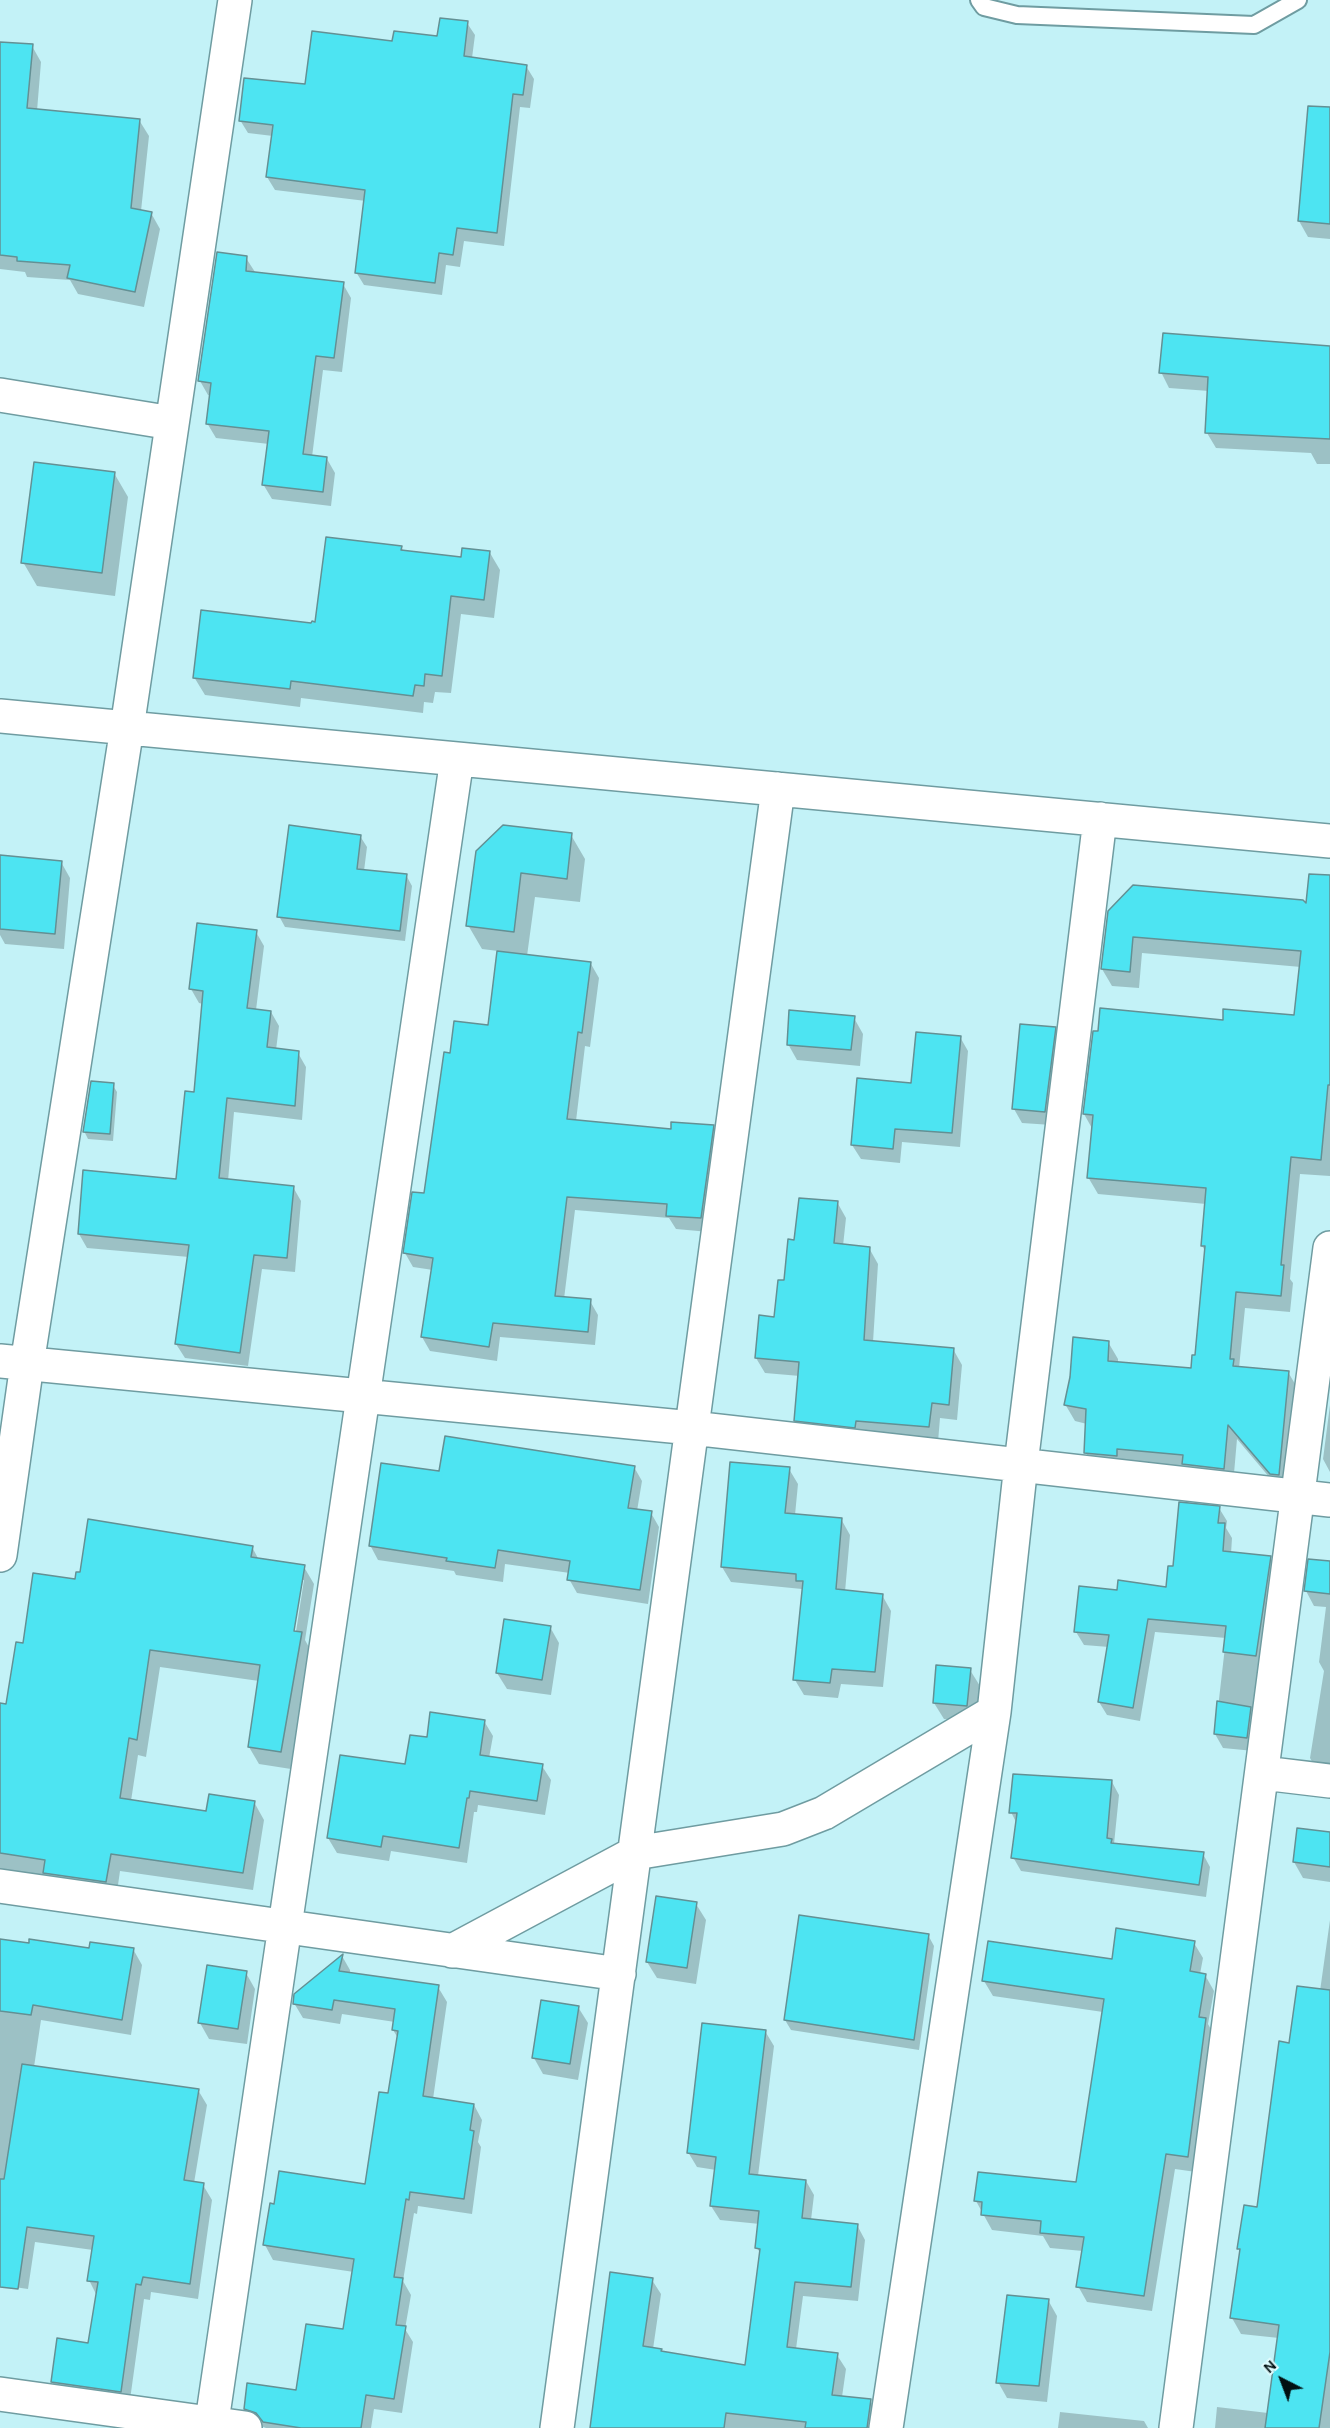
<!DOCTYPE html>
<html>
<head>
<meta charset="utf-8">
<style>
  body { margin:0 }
  #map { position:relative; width:1330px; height:2428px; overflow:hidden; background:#c3f2f7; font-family:Karla,sans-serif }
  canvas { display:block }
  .north { position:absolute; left:1252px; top:2350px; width:60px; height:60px; -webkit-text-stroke:4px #dffbfe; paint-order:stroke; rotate:318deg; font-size:16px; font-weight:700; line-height:24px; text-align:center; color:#011012 }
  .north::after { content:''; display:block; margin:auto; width:21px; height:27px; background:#011012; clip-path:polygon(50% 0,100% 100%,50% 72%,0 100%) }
</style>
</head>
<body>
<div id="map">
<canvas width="1330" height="2428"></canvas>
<div class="north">N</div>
</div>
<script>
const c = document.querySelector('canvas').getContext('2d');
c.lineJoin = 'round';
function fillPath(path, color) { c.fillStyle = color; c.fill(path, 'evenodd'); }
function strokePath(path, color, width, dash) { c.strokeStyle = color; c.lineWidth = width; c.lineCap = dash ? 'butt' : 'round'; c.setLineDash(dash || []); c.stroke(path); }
fillPath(new Path2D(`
  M467,23L475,35L472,58L526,66L534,79L530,108L520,107L504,246L464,241L460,267L446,265L442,295L364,285L356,272L366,201L275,190L267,177L273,136L248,133L240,120L394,43L439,38Z
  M0,43L32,46L41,62L37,111L139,120L149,136L141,211L151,213L160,229L144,307L78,294L70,280L27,277L25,272L0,269Z
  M1330,136V239L1308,237L1299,221Z
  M246,258L255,272L343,284L351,298L342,372L323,370L312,457L327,459L335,473L331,506L272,499L263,484L269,444L216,438L207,423L211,396L208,395L200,381Z
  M1330,348V464H1317L1311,453L1216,448L1207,433L1209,391L1169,388L1161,372Z
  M114,473L128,497L115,596L37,586L23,562Z
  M401,547L404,551L462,559L490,553L500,570L494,618L461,614L451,693L435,692L433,703L424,702L423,713L301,698L300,707L205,695L194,677L317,623Z
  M571,835L585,859L580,902L535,897L527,956L591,964L599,978L590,1047L585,1046L576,1121L672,1130L713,1127L721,1141L709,1232L676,1229L669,1218L575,1210L564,1299L590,1301L598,1315L595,1345L500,1337L497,1361L430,1351L422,1337L433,1270L413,1267L405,1253L426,1195L451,1054L489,1027L498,951L482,949L468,925L478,852Z
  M360,836L367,847L364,871L406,875L412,886L405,941L285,927L279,916Z
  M61,862L70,878L64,949L5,944L0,935V867Z
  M1109,912L1330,931V1176L1300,1174L1290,1279L1293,1283L1290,1312L1245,1308L1239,1368L1288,1372L1298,1389L1281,1491L1237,1439L1233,1485L1096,1470L1086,1453L1087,1424L1075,1421L1065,1404L1108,1342L1118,1359V1364L1192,1369L1196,1357L1206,1252L1202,1246L1206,1204L1098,1194L1088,1177L1093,1130L1084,1114L1224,1021L1296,1017L1301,967L1142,953L1139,988L1112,986L1102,969Z
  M256,932L264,946L256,1010L271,1012L279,1026L276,1050L298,1053L306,1067L302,1120L234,1112L228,1181L293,1187L301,1201L295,1272L262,1269L248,1366L185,1358L176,1344L189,1257L87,1248L79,1234L178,1181L195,1094L203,1004L199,1003L191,989Z
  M854,1018L863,1034L860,1066L797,1060L788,1044Z
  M1055,1029L1063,1042L1052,1125L1022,1123L1014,1109Z
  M960,1037L968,1051L960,1147L902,1142L900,1163L861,1159L852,1145L858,1079L912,1084Z
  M112,1084L117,1092L113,1141L88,1139L84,1131Z
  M837,1202L846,1218L843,1246L869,1248L878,1264L873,1342L953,1349L962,1365L957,1420L940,1418L938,1442L805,1436L796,1420L800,1376L765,1373L756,1358L776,1318L796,1242Z
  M1330,1405V1472L1323,1459Z
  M634,1467L642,1481L637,1511L651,1513L659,1527L648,1604L577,1593L569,1579L570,1573L505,1564L503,1582L456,1575L454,1571L378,1560L370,1545L441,1473Z
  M789,1469L798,1484L795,1515L841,1519L850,1535L845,1592L882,1595L891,1611L883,1687L841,1684L838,1698L804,1695L795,1680L803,1592L802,1589L731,1582L722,1567Z
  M1219,1508L1227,1521L1226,1528L1232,1538L1231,1554L1270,1557L1278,1571L1254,1751L1223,1748L1215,1734L1226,1638L1155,1632L1140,1721L1107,1715L1099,1702L1109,1647L1084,1645L1076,1632L1118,1592L1167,1589L1175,1568Z
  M252,1547L259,1560L304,1567L314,1584L305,1640L311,1651L291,1769L259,1764L249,1747L259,1681L160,1667L146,1757L138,1755L131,1801L207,1812L254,1802L264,1820L253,1890L120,1871L116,1899L55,1890L46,1876L0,1869V1711L7,1705L24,1644L76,1581ZM301,1580H304L295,1638H292Z
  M1330,1568V1775L1319,1774L1310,1758L1324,1671L1319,1662L1326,1607L1314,1606L1306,1591Z
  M550,1627L559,1643L551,1695L507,1689L497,1673Z
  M970,1670L980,1686L975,1722L944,1719L934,1703Z
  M484,1721L493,1736L489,1758L542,1766L551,1780L545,1815L478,1805L477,1812H474L467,1863L391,1851L389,1861L337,1853L328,1838L407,1766Z
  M1112,1782L1119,1795L1114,1844L1203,1854L1210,1867L1206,1897L1021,1871L1013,1857L1017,1824L1011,1812Z
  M1330,1834V1882L1303,1878L1294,1862Z
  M696,1904L706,1920L696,1984L657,1978L647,1962Z
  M1330,1920V2428H1215L1217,2407L1268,2413L1279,2338L1241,2334L1232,2318L1241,2253L1239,2249L1258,2209L1291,2045L1320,1991Z
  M928,1935L934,1946L919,2050L791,2030L785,2020Z
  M0,1940L90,1950L133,1949L142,1965L131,2035L41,2020L34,2067L198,2090L207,2105L194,2183L203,2185L212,2200L198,2299L151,2292L150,2300L144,2299L129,2407L61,2397L52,2382L90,2344L97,2296L89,2280L93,2250L35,2242L28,2289L0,2285Z
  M1194,1943L1203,1958L1200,1974L1205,1975L1214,1991L1208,2024L1214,2035L1196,2172L1175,2169L1152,2311L1087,2302L1078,2286L1083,2251L1050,2248L1043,2236L992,2230L976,2201L1078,2184L1103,2012L993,1996L984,1981L1114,1961Z
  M342,1956L350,1970V1974L438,1987L447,2002L433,2099L474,2105L482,2120L478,2142L481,2147L472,2214L418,2206L417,2214L414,2213L403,2281L411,2295L405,2329L413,2342L402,2413L374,2409L371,2428H266L254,2423L245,2409L297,2391L345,2331L354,2272L273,2260L265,2245L366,2186L389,2095L398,2038L393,2030L395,2022L342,2014L340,2024L303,2018L294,2003Z
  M246,1973L255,1989L247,2044L209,2039L200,2023Z
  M578,2007L588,2023L578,2080L543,2074L534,2058Z
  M765,2031L774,2046L758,2176L806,2181L814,2195L811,2220L857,2225L865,2240L858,2301L803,2296L796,2349L837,2355L846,2369L842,2397L870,2400L878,2415L877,2428H591L652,2280L661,2294L653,2349L661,2350L663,2353L746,2367L761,2254L757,2248L760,2224L720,2220L711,2206L716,2170L697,2167L688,2152Z
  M1048,2300L1057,2316L1047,2402L1007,2398L998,2382Z
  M1060,2412L1144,2421L1148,2428H1058Z`), '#0003');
const building = new Path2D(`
  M440,18L468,21L464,56L527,65L523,95L513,94L497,233L457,228L453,255L439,253L435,283L355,273L365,190L266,177L273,125L239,121L244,78L305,84L312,31L392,41L394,31L437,36Z
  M0,42L33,44L27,108L140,119L131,208L152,212L135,292L67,278L70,265L17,261V257L0,255Z
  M1308,106L1330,107V224L1298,221Z
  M217,252L247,256L246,271L344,282L334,358L316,356L303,454L327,457L323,492L262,485L269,431L206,424L211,383L198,381Z
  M1163,333L1330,346V439L1205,433L1208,377L1159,373Z
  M34,462L115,472L102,573L21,563Z
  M326,537L402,546L401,550L461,557L462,548L490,551L484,600L451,596L442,676L425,674L424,686L415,685L413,696L291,681L290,689L193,678L201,610L311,623L312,621L315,622Z
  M289,825L361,835L357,869L407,874L400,931L277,917Z
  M503,825L572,833L567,879L521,873L514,932L466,926L476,851Z
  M0,855L62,861L55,934L0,929Z
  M1309,874L1330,875V1085H1328L1321,1160L1291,1157L1281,1265H1284L1281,1296L1236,1292L1230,1359H1234L1233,1366L1289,1371L1279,1475L1270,1474L1228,1425L1224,1469L1182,1464L1183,1455L1117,1449V1456L1084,1453L1086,1409L1064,1405L1070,1377L1073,1337L1109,1341L1108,1361L1191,1368L1192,1355H1195L1205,1246H1201L1206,1188L1087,1178L1093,1115L1083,1114L1093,1031H1098L1100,1008L1223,1020V1009L1294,1015L1301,951L1133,937L1130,972L1101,969L1108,911L1133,885L1303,900L1306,903Z
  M197,923L257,930L247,1008L271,1011L267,1047L299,1051L295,1106L227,1098L219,1178L294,1186L287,1258L254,1255L240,1353L175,1344L189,1245L78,1234L83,1170L176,1179L185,1091L194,1092L203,991L189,989Z
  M497,951L591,962L582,1033L578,1032L567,1119L671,1129V1122L714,1125L701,1218L666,1216L667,1204L567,1197L555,1296L591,1299L588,1332L493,1323L489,1347L421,1337L433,1258L403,1253L412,1192L424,1193L444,1052L450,1053L454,1021L488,1025Z
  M789,1010L855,1016L851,1050L787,1045Z
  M1020,1024L1056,1027L1045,1112L1012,1109Z
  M916,1032L961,1036L952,1133L895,1129L893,1149L851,1145L857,1078L911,1083Z
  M91,1081L114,1083L110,1134L83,1132Z
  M799,1198L838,1201L834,1243L870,1247L864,1340L954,1348L949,1405L932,1403L929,1427L856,1421L855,1428L794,1421L799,1362L755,1358L759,1315L774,1317L778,1280H784L788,1239L794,1240Z
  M445,1436L635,1466L628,1508L652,1511L640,1590L567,1580L570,1561L498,1550L495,1568L446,1561L447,1558L369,1546L381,1463L439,1471Z
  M730,1462L790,1467L785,1513L842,1518L836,1589L883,1594L875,1672L832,1669L830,1683L793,1680L803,1581H796V1574L721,1567Z
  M1179,1502L1220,1506L1218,1523H1225L1223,1551L1271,1556L1256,1656L1223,1652L1226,1626L1148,1619L1133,1708L1098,1702L1109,1635L1074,1632L1079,1586L1117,1590L1118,1580L1166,1587L1168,1566H1173Z
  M88,1519L253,1546L251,1557L305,1565L294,1631L302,1632L281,1752L248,1747L260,1665L150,1650L137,1740L129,1738L120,1798L206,1811L209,1794L255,1801L243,1873L111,1854L106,1882L43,1873L45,1860L0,1853V1703L6,1704L16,1642L23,1643L33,1573L75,1579L76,1572H80Z
  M1308,1559L1330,1561V1594L1304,1591Z
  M504,1619L551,1626L542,1680L496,1673Z
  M936,1665L971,1668L967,1706L933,1703Z
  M1217,1701L1251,1707L1247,1738L1214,1734Z
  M430,1712L485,1720L480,1755L543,1764L537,1801L470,1791L469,1798H467L459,1848L383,1836L381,1847L327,1838L340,1755L405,1764L410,1735L427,1737Z
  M1013,1774L1112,1780L1107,1838L1112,1839L1111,1843L1204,1852L1199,1885L1011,1858L1017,1813H1009Z
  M1297,1828L1330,1832V1867L1293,1862Z
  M656,1896L697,1902L687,1968L646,1962Z
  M799,1915L929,1934L914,2040L784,2020Z
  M1116,1928L1195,1941L1190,1971L1206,1974L1199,2017L1206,2018L1188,2157L1166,2154L1144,2296L1076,2287L1084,2237L1040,2233L1041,2221L981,2215L982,2202L974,2201L978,2172L1076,2182L1104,1999L982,1981L988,1941L1112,1959Z
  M0,1939L29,1943V1939L89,1948L90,1942L134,1948L122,2020L33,2005L31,2015L0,2011Z
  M343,1954L339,1971L439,1985L423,2096L474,2104L470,2130L474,2131L464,2199L410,2192L409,2200L406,2199L394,2277L403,2278L396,2325L406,2326L394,2399L366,2395L361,2428H301L263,2422L256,2413L244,2409L247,2383L296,2390L306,2324L343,2329L354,2259L263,2245L270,2203L274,2204L279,2171L365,2184L379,2092L388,2093L398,2031L392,2030L395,2009L334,2000L332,2010L293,2004L294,1994Z
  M207,1965L247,1971L238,2029L198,2023Z
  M1297,1986L1330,1990V2352L1319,2428H1265L1279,2325L1230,2318L1240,2249H1237L1244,2205L1257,2207L1279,2041L1289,2043Z
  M541,2000L579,2006L570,2064L532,2058Z
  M702,2023L766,2030L749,2174L806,2180L802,2218L858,2224L851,2287L795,2282L787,2347L838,2353L832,2395L871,2399L867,2428H805L806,2422L726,2413L724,2428H590L610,2272L653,2278L643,2346L662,2349L661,2351L745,2365L760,2249L755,2248L759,2211L710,2206L716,2157L687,2153Z
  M22,2064L199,2089L184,2180L204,2183L190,2284L143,2277L141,2285L136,2284L121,2392L51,2382L57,2338L88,2343L98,2282L87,2281L94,2236L27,2227L18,2289L0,2287V2179H4Z
  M1007,2295L1049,2299L1039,2386L996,2383Z`);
fillPath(building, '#4de4f2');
strokePath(building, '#639094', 1.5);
const service = new Path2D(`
  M979,0L984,7L1017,15L1254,25L1298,0`);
const minor = new Path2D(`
  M0,395L172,423
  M0,716L1330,841
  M0,1361L692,1428L1330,1500
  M0,1555L27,1364L127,728L235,0
  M1263,1773L1330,1781
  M0,1886L619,1974
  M452,1951L635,1853L783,1829L824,1813L994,1712
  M0,2394L245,2428
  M211,2428L457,759
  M557,2428L778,789
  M886,2428L994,1712L1021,1464L1100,819
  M1176,2428L1330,1248`);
strokePath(service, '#6f9ca1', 20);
strokePath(minor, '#6f9ca1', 36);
strokePath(service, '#fff', 16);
strokePath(minor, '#fff', 33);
</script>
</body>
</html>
